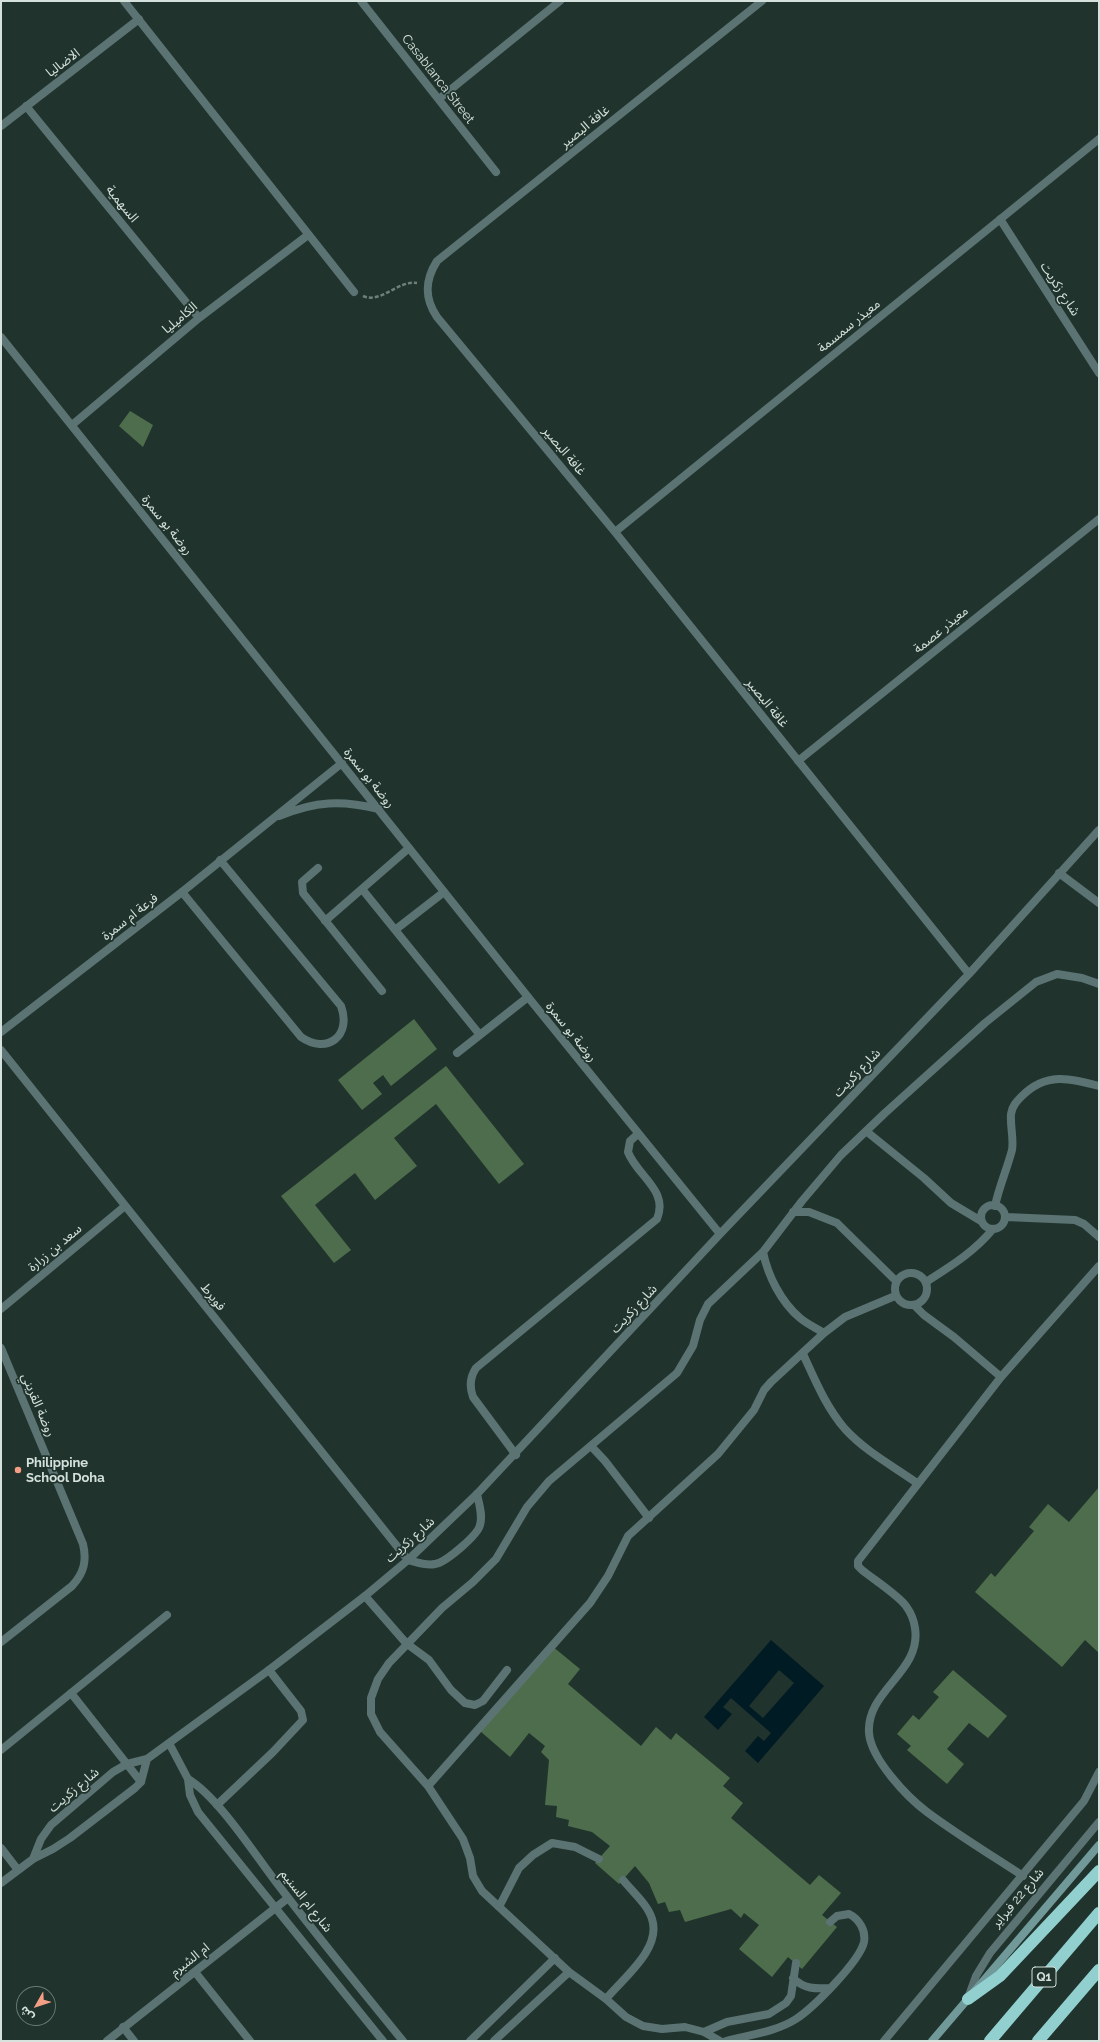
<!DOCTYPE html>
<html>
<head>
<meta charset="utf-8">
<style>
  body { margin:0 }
  #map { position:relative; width:1100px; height:2042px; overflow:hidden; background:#20342d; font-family:Raleway,"Noto Sans Arabic",sans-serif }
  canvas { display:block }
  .frame { position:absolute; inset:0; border:2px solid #d5e1dc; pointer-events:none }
  .north { position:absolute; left:16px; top:1986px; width:40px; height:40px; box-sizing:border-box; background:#20342d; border:1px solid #687973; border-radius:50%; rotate:231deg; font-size:11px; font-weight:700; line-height:16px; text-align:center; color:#d5e1dc }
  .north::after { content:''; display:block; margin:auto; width:14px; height:18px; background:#f49e86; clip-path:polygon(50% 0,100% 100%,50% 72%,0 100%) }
</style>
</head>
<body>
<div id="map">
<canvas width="1100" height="2042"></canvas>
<div class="frame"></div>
<div class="north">ش</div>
</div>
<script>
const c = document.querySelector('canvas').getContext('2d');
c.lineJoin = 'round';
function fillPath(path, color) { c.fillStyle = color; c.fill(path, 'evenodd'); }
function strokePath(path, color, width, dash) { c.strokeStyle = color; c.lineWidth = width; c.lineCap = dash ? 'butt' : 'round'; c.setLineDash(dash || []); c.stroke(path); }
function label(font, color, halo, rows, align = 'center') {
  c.font = font + ' Raleway,"Noto Sans Arabic",sans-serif'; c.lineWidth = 3.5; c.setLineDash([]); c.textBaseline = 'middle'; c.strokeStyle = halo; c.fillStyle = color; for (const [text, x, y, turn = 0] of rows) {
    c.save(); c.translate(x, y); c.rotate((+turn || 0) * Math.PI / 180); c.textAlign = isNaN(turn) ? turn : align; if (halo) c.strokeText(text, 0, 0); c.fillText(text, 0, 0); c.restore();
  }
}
fillPath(new Path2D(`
  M771,1640L824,1686L758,1763L745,1751L758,1736L764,1741L771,1733L731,1698L723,1707L732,1714L718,1730L704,1717ZM779,1670L794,1683L763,1718L749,1706Z`), '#001b24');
fillPath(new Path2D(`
  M130,411L153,425L143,447L119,426Z
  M414,1019L437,1049L391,1086L383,1075L373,1083L382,1094L362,1110L338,1080Z
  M446,1066L524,1164L499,1184L436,1104L394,1138L417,1166L375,1200L355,1173L315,1205L351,1250L334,1263L281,1196Z
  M1099,1487V1653L1085,1640L1062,1667L975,1592L991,1573L995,1577L1034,1531L1029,1527L1048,1504L1069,1522Z
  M552,1646L580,1669L568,1684L641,1746L656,1727L671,1740L676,1733L730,1778L723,1786L743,1803L731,1818L810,1885L819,1875L841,1893L822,1915L837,1927L802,1969L788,1957L772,1977L739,1949L759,1925L744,1913L741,1918L731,1909L685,1922L680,1910L669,1912L665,1902L658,1904L649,1883L635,1866L619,1884L595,1863L610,1846L592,1832L568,1826L569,1820L556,1817L557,1806L545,1805L549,1760L541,1752L545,1746L529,1733L510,1757L480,1731Z
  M953,1670L1007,1716L988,1738L969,1723L947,1749L964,1764L947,1784L907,1750L911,1746L897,1734L913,1715L919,1720L939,1697L933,1692Z`), '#4e6d4c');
strokePath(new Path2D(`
  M363,296C381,304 398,280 417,283`), '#6f8079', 2.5, [4, 2]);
strokePath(new Path2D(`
  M318,868L302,882L303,893L382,991
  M362,889L480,1035
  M182,892L301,1037C327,1055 352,1036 341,1006L220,860
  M325,921L409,848
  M395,930L444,892
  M457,1053L528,997
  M866,1131L924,1178L951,1203L981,1221
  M981 1217a12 12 0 1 1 24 0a12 12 0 1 1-24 0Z
  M995,1206C999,1187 1007,1169 1012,1150C1014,1139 1010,1126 1011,1114C1012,1106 1017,1101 1022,1096C1046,1072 1070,1078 1099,1086
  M793,1212H809L837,1223L896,1281
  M1006,1217L1075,1220L1084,1224L1099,1237
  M763,1252C768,1276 781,1302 800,1318C807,1324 816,1328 824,1333
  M895 1289a16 16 0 1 1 32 0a16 16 0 1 1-32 0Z
  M926,1282C951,1266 974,1252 993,1229
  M914,1305L924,1315L954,1337L1001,1377
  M803,1354C815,1380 826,1407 845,1429C865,1451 893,1466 917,1483
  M591,1446L605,1461L649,1518
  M516,1455L473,1397C469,1386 470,1377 476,1368L657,1219C669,1190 637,1176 628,1152L630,1141L638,1134
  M408,1560C416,1562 426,1566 435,1564C445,1563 478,1535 480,1525C483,1515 479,1504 477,1494
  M365,1596L406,1643L429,1660L451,1690L465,1703L475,1705L483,1701L507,1670
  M428,1786L590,1603L608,1576L628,1536L718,1454L754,1410L764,1390L771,1382L824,1333L845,1317L895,1296
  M217,1805L273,1752L303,1720L301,1711L269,1670
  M1023,1876C991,1855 958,1835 927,1812C907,1797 871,1759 869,1733C866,1690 922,1672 915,1628C914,1620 911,1613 906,1606C898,1595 873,1579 862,1570L858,1566V1561L1001,1377L1099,1266
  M499,1907L519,1868L533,1855L552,1843L575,1847L599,1859
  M793,1978C804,1989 815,1989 830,1988
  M606,1999C622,1979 662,1949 652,1919C648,1905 632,1891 623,1880
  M704,2032L727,2022L769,2014L786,2003L791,1996L796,1963
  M470,2041L555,1958
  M494,2041L569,1972
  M720,2041L704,2032L685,2027L662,2029L643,2026L626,2017L606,1999L569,1972L482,1891L473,1876L470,1858L463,1839L428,1786L380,1732L371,1714V1698L378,1679L389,1663L442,1608L473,1582L496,1559L527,1507L549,1481L677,1373L693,1346L700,1320L708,1304L763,1252L802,1201L841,1155L885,1113L985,1023L1036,982L1057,974L1082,978L1099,984
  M726,2041C748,2035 776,2032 796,2019C813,2008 860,1961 864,1942C866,1930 859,1919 849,1914L837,1916L830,1922
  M884,2041L1084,1801L1099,1772`), '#5b7373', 8);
strokePath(new Path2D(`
  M124,1L354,292
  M361,1L496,172
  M762,1L437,261C425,280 424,298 437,317L615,532L969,974
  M439,99L560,1
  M26,106L199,318
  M1,126L139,19
  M1000,219L1099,373
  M1,337L528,997L720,1234
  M72,425L199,318L308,235
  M615,532L1099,139
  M798,761L1099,519
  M279,816C316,801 341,800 379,809
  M1059,873L1099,903
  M1,1032L182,892L342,763
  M1,1050L408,1560
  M1,1309L125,1206
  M1,1348L83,1544C87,1561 84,1573 72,1586L1,1642
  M71,1693L141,1782
  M169,1743L188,1779L190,1795L198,1812L383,2041
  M1,1750L167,1615
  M188,1779C218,1797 253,1852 276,1882C317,1936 360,1988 403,2041
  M1,1848L18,1870
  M33,1859L41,1839L51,1825L113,1772L127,1764L147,1759L269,1670L365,1596L408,1560L477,1494L720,1234L969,974L1099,830
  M1,1883L33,1859L53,1849L70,1838L135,1788L141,1782L147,1759
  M195,1972L250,2041
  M968,1998L976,1976L990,1953L1099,1822
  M123,2027L134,2041
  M107,2041L288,1898`), '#5b7373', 8);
strokePath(new Path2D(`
  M932,2041L1099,1845`), '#719999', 8);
strokePath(new Path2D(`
  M968,1999L1000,1976L1099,1871
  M990,2041L1099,1913
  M1038,2041L1099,1970`), '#92d0d0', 12);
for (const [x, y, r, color] of [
  [18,1470,4,"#f49e86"]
]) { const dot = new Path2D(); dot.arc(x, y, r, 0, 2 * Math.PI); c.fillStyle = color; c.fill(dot); strokePath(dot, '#20342d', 1.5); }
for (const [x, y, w] of [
  [1044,1977,24]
]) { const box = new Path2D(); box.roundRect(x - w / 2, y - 10, w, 20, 3); c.fillStyle = '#20342d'; c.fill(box); strokePath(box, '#d5e1dc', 1); }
label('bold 12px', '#d5e1dc', null, [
  ["Q1",1044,1977]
]);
label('13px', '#d5e1dc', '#20342d', [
  ["الاضاليا",63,63,-37],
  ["Casablanca Street",438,79,52],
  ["غافة البصير",585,127,-39],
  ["السهمية",122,204,51],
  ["شارع زكريت",1060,289,57],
  ["الكاميليا",180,318,-40],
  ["معيذر سمسمة",849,326,-39],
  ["غافة البصير",564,451,50],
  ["روضة بو سمرة",167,525,51],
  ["معيذر عصمة",941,630,-39],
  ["غافة البصير",767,703,51],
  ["روضة بو سمرة",369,778,51],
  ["فرعة ام سمرة",130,917,-38],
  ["روضة بو سمرة",571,1032,51],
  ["شارع زكريت",857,1073,-46],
  ["سعد بن زرارة",55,1248,-40],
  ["فويرط",213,1297,51],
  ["شارع زكريت",634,1309,-47],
  ["روضة القريني",38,1405,67],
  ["شارع زكريت",410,1540,-42],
  ["شارع زكريت",74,1790,-40],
  ["شارع 22 فبراير",1018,1898,-50],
  ["شارع ام السنيم",306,1901,52],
  ["ام الشبرم",190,1960,-38]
]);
label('bold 13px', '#d5e1dc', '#20342d', [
  ["Philippine",26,1463],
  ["School Doha",26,1478]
], 'left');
</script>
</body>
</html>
